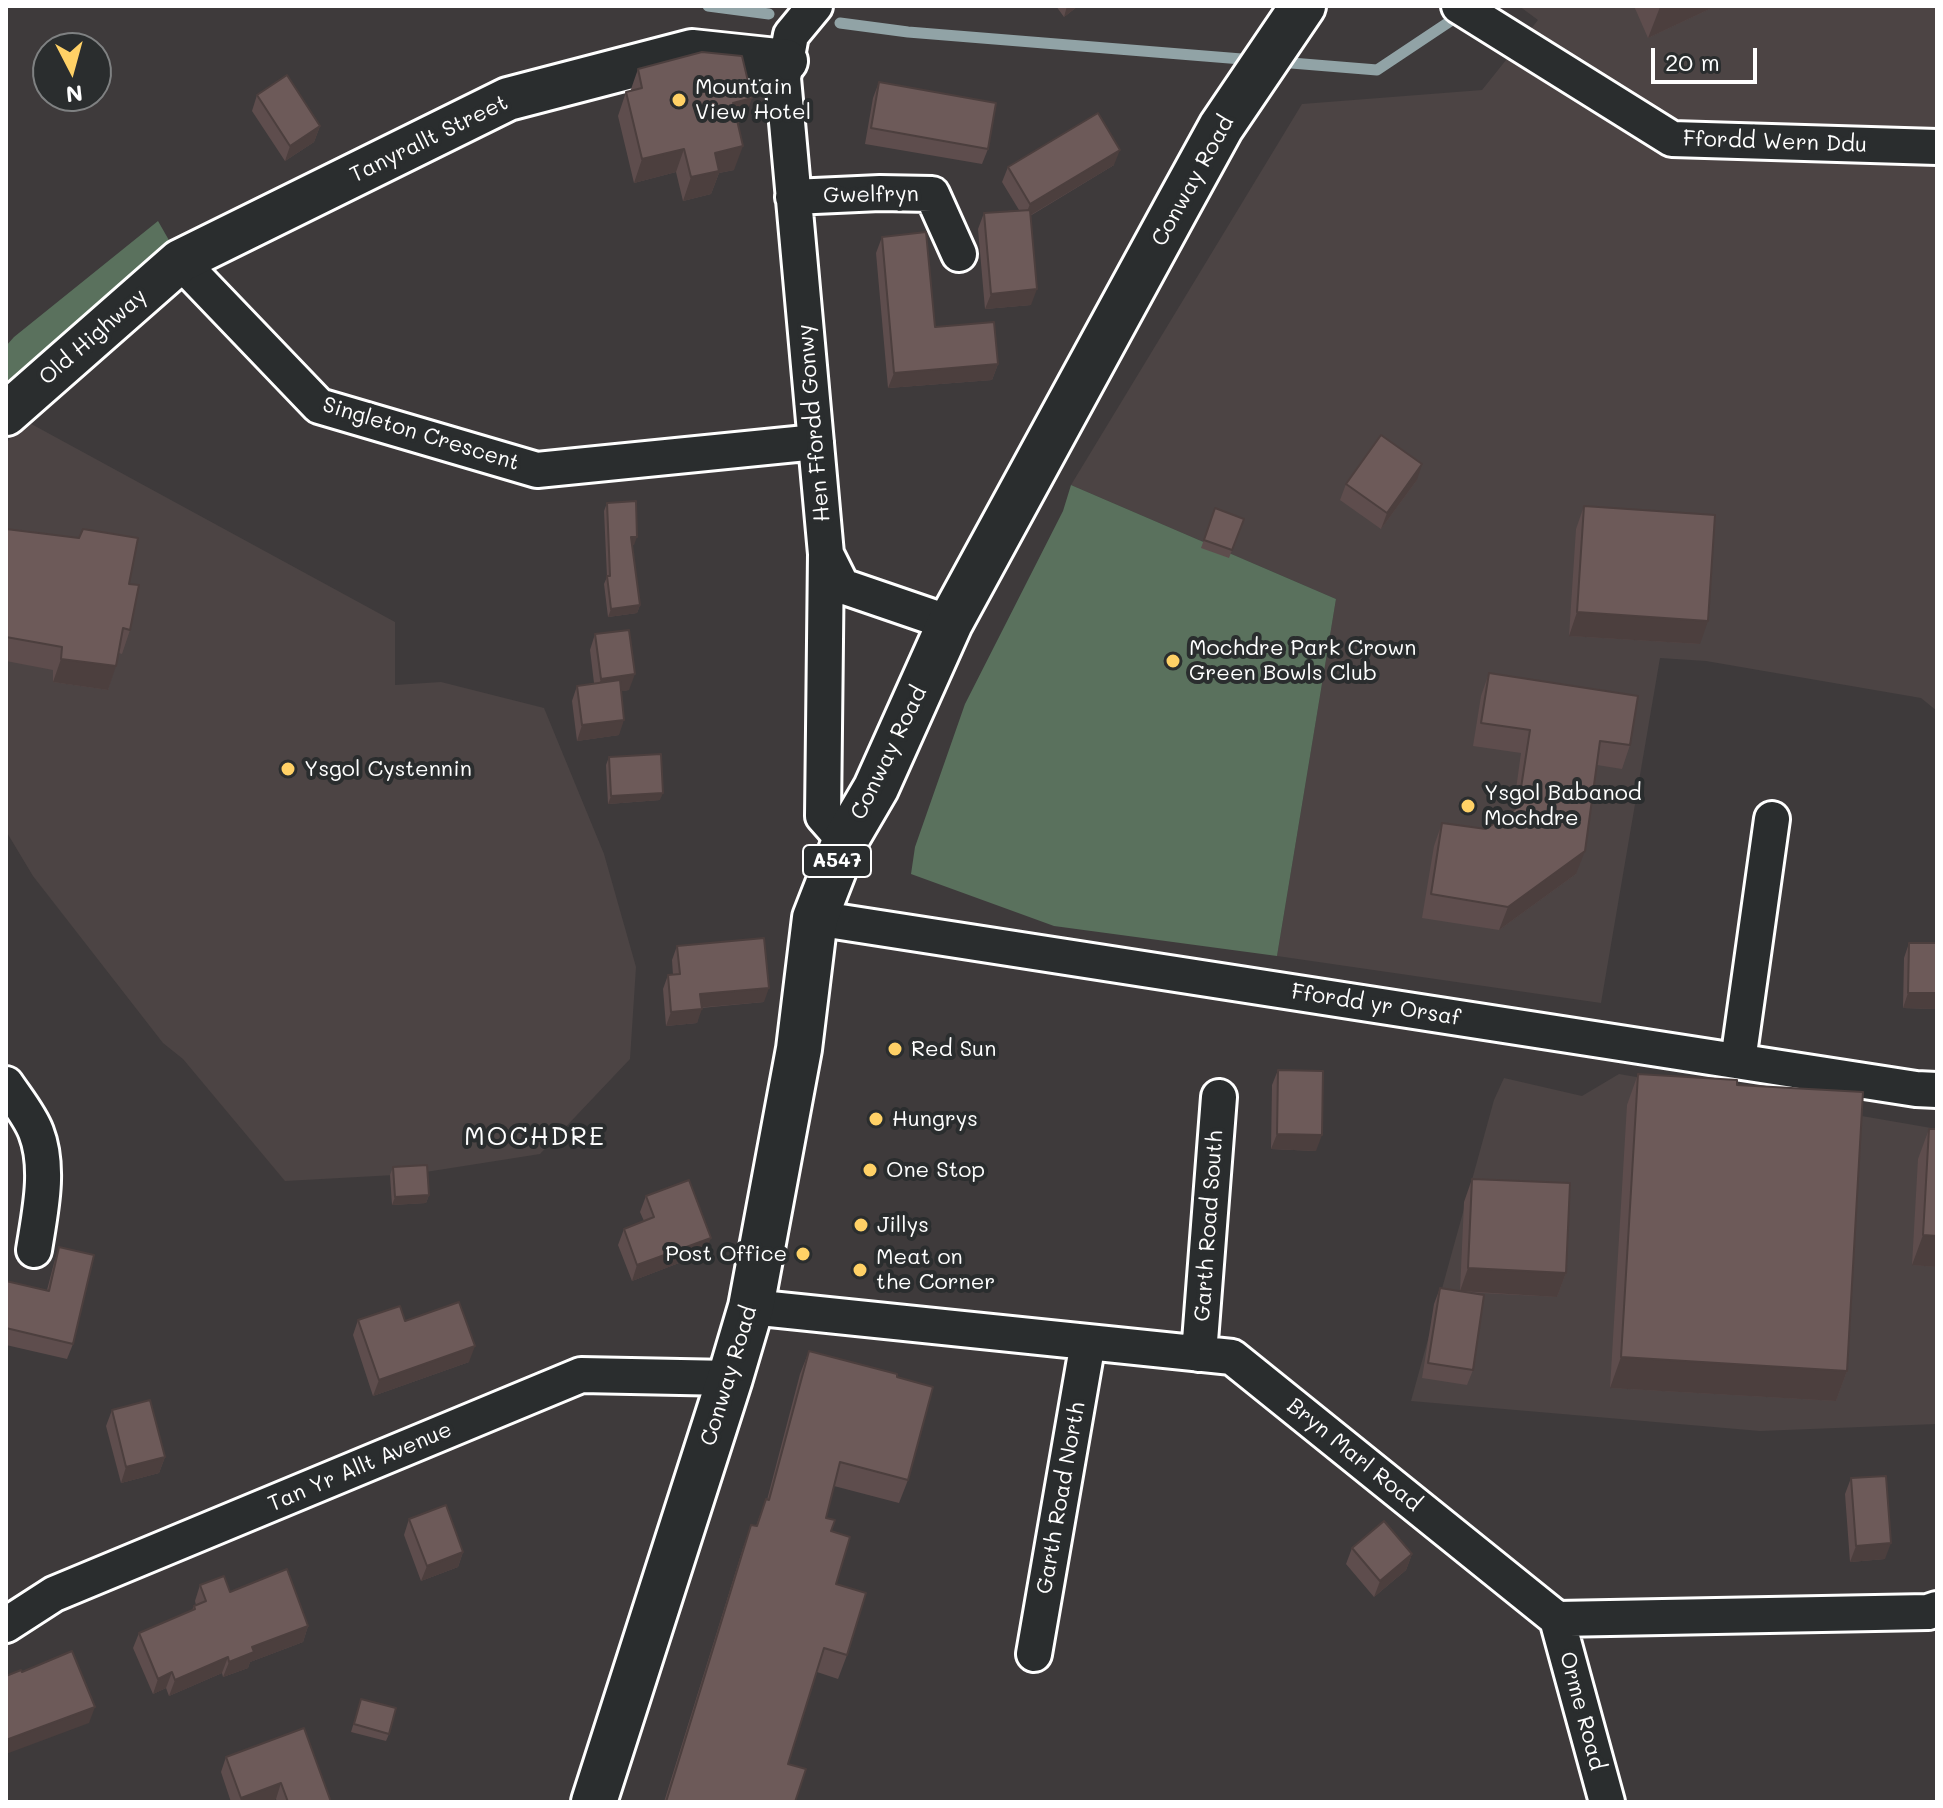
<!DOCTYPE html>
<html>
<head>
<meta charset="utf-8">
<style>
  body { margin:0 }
  #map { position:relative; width:1943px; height:1808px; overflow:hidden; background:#3e3a3b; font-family:Mali,sans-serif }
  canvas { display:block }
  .frame { position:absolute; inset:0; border:8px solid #fff; pointer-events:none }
  .north { position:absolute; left:32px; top:32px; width:80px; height:80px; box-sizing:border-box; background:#2a2d2e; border:2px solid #7f8182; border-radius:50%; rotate:174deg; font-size:22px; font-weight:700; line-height:32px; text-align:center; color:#fff }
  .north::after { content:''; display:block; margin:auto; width:28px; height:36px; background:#ffd166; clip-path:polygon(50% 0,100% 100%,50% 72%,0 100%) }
  .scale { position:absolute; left:1651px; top:48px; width:106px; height:36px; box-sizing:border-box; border:4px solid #fff; border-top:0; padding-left:10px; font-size:24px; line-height:28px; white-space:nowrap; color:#fff; -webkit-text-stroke:6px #2a2d2e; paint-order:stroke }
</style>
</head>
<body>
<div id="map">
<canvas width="1943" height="1808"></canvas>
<div class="frame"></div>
<div class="north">N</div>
<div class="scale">20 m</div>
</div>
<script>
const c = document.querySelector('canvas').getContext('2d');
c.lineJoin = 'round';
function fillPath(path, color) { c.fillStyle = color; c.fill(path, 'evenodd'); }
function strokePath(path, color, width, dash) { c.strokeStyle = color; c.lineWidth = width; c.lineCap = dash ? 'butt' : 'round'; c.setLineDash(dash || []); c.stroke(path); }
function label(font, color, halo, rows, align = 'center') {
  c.font = font + ' Mali,sans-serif'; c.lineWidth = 8; c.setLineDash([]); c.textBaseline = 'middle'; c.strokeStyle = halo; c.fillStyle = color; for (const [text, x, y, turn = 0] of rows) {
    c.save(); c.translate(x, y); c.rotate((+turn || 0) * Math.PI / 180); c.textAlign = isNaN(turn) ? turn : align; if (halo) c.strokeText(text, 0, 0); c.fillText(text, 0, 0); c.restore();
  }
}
fillPath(new Path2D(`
  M1519,6H1937V711L1921,698L1706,661L1660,658L1601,1003L1277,956L1336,599L1071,485L1302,104L1482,90L1538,20Z
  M24,420L395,622V685L441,682L544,708L604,854L636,967L630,1059L540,1154L413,1174L285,1181L183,1059L163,1043L33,876L6,831V444Z
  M1619,1074L1937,1129V1424L1760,1431L1411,1401L1494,1100L1504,1078L1582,1096Z`), '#4c4444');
fillPath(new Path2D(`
  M158,221L174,249L6,401V346L14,337Z
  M1071,485L1336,599L1277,956L1054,926L911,874L915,847L965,704L1063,511Z`), '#5a715d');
strokePath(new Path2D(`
  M708,6L769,14
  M840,23L908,32L1254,60
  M1279,62L1377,70L1461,14`), '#91a3a6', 11);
const minor = new Path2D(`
  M815,6L791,35L783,78L826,554L823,816L845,841
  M1459,6L1672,139L1937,147
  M793,197L880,193L932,194L959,254
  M180,261L319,406L537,470L816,442
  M826,554L842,586L950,623
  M815,918L1916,1089L1937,1090
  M1738,1061L1772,819
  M6,1084C16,1099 30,1116 36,1132C50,1168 40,1212 34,1250
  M751,1307L1232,1357L1557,1619L1928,1612L1937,1609
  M1199,1354L1219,1097
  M1557,1619L1607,1802
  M6,1625L54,1594L581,1375L730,1378
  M1034,1654L1088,1342`);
const tertiary = new Path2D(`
  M6,414L180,261L508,99L692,51L786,61`);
const primary = new Path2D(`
  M594,1802L730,1378L751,1307L799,1049L815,918L845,841L876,788L950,623L1177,207L1221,127L1303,6`);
strokePath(minor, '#fff', 40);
strokePath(tertiary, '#fff', 48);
strokePath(primary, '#fff', 50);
strokePath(minor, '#2a2d2e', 34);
strokePath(tertiary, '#2a2d2e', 42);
strokePath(primary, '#2a2d2e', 44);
fillPath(new Path2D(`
  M1056,6H1078L1064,17Z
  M1634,6H1716L1648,38Z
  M638,69L744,121L737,123L734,170L719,173L711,194L683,201L676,172L634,183L618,116L626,92H630Z
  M879,82L988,149L982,164L865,144L873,98Z
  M257,95L320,126L314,142L285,161L252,111Z
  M1114,165L1030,216L1031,305L985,309L978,229L984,213L1019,210L1002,182L1008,167Z
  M882,237L935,327L998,364L992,380L888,388L876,253Z
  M1417,480L1381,529L1340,500L1346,484Z
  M607,503L634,545H632L640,605L637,613L608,617L604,584L607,577L604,511Z
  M1584,506L1700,644L1569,636L1576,529Z
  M1215,508L1244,519L1229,558L1201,548Z
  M6,529L79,538L129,584L130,630L122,654L119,653L108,690L53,682V670L6,661Z
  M595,634L629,690L621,691L619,735L577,741L572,701L577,686L594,683L590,650Z
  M1489,673L1630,745L1622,769L1597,765L1576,874L1499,930L1422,918L1434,846L1442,823L1486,829L1513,811L1521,753L1473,746L1481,696Z
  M609,757L660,800L608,804L606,765Z
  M1909,943H1937V1009L1903,1008L1904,958Z
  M677,946L764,1002L701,1008L697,1023L666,1026L663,989L668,975H673L672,960Z
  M1278,1070L1316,1151L1271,1149L1272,1085Z
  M1638,1074L1737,1085L1847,1371L1836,1401L1610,1388L1627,1105Z
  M1929,1129H1937V1267L1912,1265L1918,1159Z
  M393,1167L429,1195L426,1203L392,1205L390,1175Z
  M1472,1179L1566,1273L1557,1297L1463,1292L1473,1370L1467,1385L1422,1378L1434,1304L1440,1288L1460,1291L1464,1202Z
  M646,1196L705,1253L632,1281L618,1245L624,1229L644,1221L640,1212Z
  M59,1247L73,1344L67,1359L6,1345V1281L47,1290L54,1263Z
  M358,1320L405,1321L469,1362L373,1396L353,1335Z
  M809,1351L897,1377L908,1480L899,1503L834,1486L826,1518L831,1531L836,1584L847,1655L838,1679L817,1672L788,1764L795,1802H664L743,1548L751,1525L756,1526L766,1499L767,1500L800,1374Z
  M112,1410L165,1457L159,1473L121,1483L106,1426Z
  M1851,1478L1885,1559L1850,1562L1845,1494Z
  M409,1519L463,1552L458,1567L421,1581L404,1535Z
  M1352,1548L1412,1554L1406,1570L1374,1597L1346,1564Z
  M200,1585L230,1592L308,1626L303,1642L250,1662L248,1668L223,1677L222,1673L169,1696L166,1688L153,1694L133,1648L139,1633L192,1610L194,1606L196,1605L195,1601Z
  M361,1699L389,1734L386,1741L351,1732Z
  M226,1757L331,1802H277L276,1799L267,1802H231L221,1772Z`), '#5e4d4d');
fillPath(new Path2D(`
  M1067,6H1078L1064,17Z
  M1662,6H1716L1648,38L1660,7Z
  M752,98L744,121L724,126L733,103Z
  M320,126L314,142L285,161L290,146Z
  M743,146L734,170L719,173L711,194L683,201L691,177L715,153Z
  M684,149L676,172L634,183L642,159Z
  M1120,150L1114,165L1024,219L1030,204Z
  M1037,289L1031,305L985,309L991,294Z
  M998,364L992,380L888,388L894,373Z
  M1422,464L1417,480L1381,529L1387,513Z
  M631,537H637L634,545H628Z
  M640,605L637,613L608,617L611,609Z
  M1577,612L1708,621L1700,644L1569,636Z
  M61,659L116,666L108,690L53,682Z
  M635,674L629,690L595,695L601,679Z
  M624,720L619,735L577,741L582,725Z
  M663,793L660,800L608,804L611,796Z
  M1585,851L1576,874L1499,930L1508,907Z
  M769,988L764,1002L695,1008L700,994Z
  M1908,993H1937V1009L1903,1008Z
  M702,1009L697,1023L666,1026L671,1012Z
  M1277,1134L1322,1135L1316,1151L1271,1149Z
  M429,1195L426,1203L392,1205L395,1197Z
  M1923,1235L1937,1236V1267L1912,1265Z
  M711,1238L705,1253L632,1281L637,1265Z
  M1468,1268L1566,1273L1557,1297L1460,1291Z
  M475,1346L469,1362L373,1396L379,1380Z
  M1621,1357L1847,1371L1836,1401L1610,1388Z
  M165,1457L159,1473L121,1483L126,1467Z
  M1891,1543L1885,1559L1850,1562L1856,1546Z
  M463,1552L458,1567L421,1581L427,1566Z
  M1412,1554L1406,1570L1374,1597L1380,1581Z
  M308,1626L303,1642L250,1662L248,1668L223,1677L229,1662L252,1647Z
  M228,1657L222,1673L169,1696L175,1680Z
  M172,1672L166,1688L153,1694L158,1679Z
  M95,1707L89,1723L6,1754V1740Z
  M281,1783L276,1799L267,1802H240L241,1798Z`), '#4c3f3e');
const building = new Path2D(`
  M702,52L742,56L752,98L733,103L743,146L715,153L719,171L691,177L684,149L642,159L626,92L642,88L638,69Z
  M287,75L320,126L290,146L257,95Z
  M879,82L996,103L988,149L871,128Z
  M1098,113L1120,150L1030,204L1008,167Z
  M1030,210L1037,289L991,294L984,213Z
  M926,232L935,327L994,322L998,364L894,373L882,237Z
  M1381,435L1422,464L1387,513L1346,484Z
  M636,501L637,537H631L640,605L611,609L607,576H610L607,503Z
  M1584,506L1715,515L1708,621L1577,612Z
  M1215,508L1244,519L1232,550L1204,540Z
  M6,529L79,538L83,529L138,538L129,584L139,585L130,630L123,628L116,666L61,659L62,647L6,637Z
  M629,630L635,674L601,679L595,634Z
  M1489,673L1638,696L1630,745L1600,741L1585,851L1508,907L1431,894L1442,823L1486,829L1518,807L1530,730L1481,723Z
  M620,680L624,720L582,725L577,686Z
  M661,754L663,793L611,796L609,757Z
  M764,938L769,988L700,994L702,1009L671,1012L668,975L680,974L677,946Z
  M1909,943H1937V993H1908Z
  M1278,1070L1323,1071L1322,1135L1277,1134Z
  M1638,1074L1737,1080V1085L1863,1092L1847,1371L1621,1357Z
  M1929,1129H1937V1236L1923,1235Z
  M427,1165L429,1195L395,1197L393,1167Z
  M1472,1179L1570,1183L1566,1273L1468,1268Z
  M689,1180L711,1238L637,1265L624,1229L654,1217L646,1196Z
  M59,1247L94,1255L73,1344L6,1328V1281L49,1291Z
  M1440,1288L1484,1295L1473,1370L1428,1363Z
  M459,1302L475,1346L379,1380L358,1320L400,1306L405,1321Z
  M809,1351L897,1374V1377L933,1387L908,1480L840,1462L826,1518L835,1520L831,1531L850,1537L836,1584L866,1593L847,1655L824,1648L788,1764L806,1769L795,1802H666L751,1525L757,1526L766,1499L769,1500Z
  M150,1400L165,1457L126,1467L112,1410Z
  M1886,1476L1891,1543L1856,1546L1851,1478Z
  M446,1505L463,1552L427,1566L409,1519Z
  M1384,1521L1412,1554L1380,1581L1352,1548Z
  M287,1569L308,1626L252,1647L254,1652L229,1662L228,1657L175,1680L172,1672L158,1679L139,1633L195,1609L194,1606L206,1601L200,1585L224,1576L230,1592Z
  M72,1651L95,1707L6,1740V1676L21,1670L22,1672Z
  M361,1699L396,1708L389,1734L354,1724Z
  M304,1728L331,1802H288L281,1783L241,1798L226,1757Z`);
fillPath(building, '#6d5a59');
strokePath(building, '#4c3f3e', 2);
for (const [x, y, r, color] of [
  [679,100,8,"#ffd166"],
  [1173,661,8,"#ffd166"],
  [288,769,8,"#ffd166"],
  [1468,806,8,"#ffd166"],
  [895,1049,8,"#ffd166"],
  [876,1119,8,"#ffd166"],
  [870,1170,8,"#ffd166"],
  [861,1225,8,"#ffd166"],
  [803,1254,8,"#ffd166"],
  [860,1270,8,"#ffd166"]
]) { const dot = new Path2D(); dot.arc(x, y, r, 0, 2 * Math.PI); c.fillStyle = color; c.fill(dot); strokePath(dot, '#2a2d2e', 3); }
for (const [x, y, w] of [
  [837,861,68]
]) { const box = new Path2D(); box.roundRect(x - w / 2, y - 16, w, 32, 6); c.fillStyle = '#2a2d2e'; c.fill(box); strokePath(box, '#fff', 2); }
label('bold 20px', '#fff', null, [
  ["A547",837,861]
]);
label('22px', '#fff', '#2a2d2e', [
  ["Mountain",695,87],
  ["View Hotel",695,112],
  ["Mochdre Park Crown",1189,648],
  ["Green Bowls Club",1189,673],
  ["Ysgol Cystennin",304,769],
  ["Ysgol Babanod",1484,793],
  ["Mochdre",1484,818],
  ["Red Sun",911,1049],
  ["Hungrys",892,1119],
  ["One Stop",886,1170],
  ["Jillys",877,1225],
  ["Post Office",787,1254,"right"],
  ["Meat on",876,1257],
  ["the Corner",876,1282]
], 'left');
label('22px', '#fff', '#2a2d2e', [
  ["Tanyrallt Street",429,139,-26],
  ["Ffordd Wern Ddu",1775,142,2],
  ["Conway Road",1193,181,-61],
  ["Gwelfryn",871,195,-1],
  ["Old Highway",93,337,-41],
  ["Hen Ffordd Gonwy",814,423,-95],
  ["Singleton Crescent",421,434,17],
  ["Conway Road",889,753,-64],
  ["Ffordd yr Orsaf",1376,1005,9],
  ["Garth Road South",1209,1226,-86],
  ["Conway Road",729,1376,-73],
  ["Bryn Marl Road",1354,1455,39],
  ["Tan Yr Allt Avenue",360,1467,-23],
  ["Garth Road North",1061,1498,-80],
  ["Orme Road",1582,1711,75]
]);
c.letterSpacing = '2px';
label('26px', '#fff', '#2a2d2e', [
  ["MOCHDRE",535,1137]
]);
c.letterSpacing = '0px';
</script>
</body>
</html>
